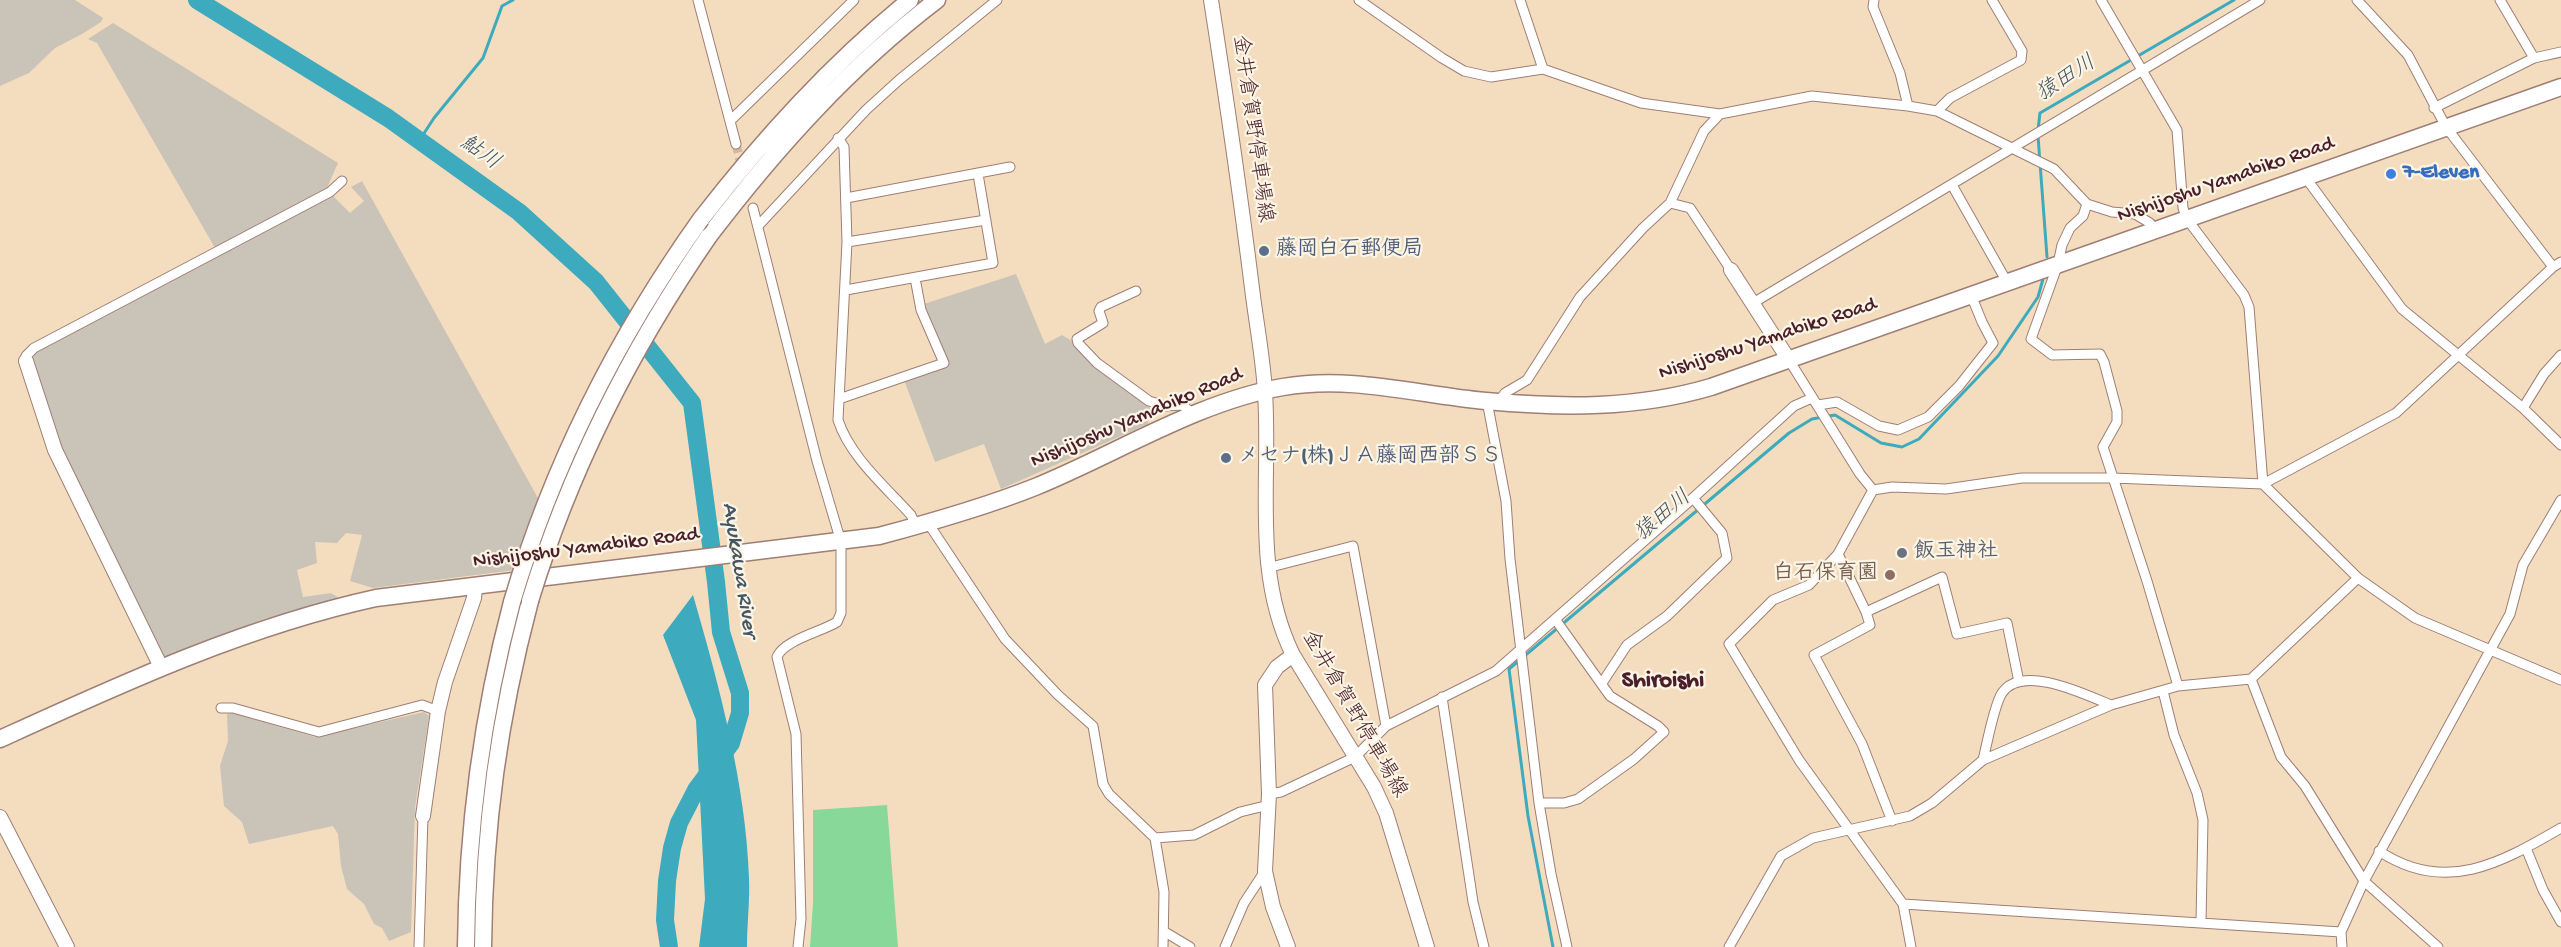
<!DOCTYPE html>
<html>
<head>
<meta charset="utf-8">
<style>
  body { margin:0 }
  canvas { display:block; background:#f4ddbf }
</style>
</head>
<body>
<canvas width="2561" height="947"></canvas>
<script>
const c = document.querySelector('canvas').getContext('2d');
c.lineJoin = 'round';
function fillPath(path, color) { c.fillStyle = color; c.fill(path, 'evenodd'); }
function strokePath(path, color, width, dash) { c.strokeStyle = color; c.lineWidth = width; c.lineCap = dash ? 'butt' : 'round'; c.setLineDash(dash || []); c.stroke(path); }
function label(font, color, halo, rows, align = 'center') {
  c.font = font + ' "Gochi Hand","Klee One",sans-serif'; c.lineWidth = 4.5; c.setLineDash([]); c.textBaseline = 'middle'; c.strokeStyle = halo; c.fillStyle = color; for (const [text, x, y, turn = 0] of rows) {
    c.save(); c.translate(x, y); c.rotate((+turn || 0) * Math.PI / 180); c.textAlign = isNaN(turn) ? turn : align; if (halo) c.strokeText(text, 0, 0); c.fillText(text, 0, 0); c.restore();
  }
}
fillPath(new Path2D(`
  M0,0H75L103,18L101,22L82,34L55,48L29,73L0,86Z
  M113,23L338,163L327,188L215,248L97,43L88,39Z
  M362,181L539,500L515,570L373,588L350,581L362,535L346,533L337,543L315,542L317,563L297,570L303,597L331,593L339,598L261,620L168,657L161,655L57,442L32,361L36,350L333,196L350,213L364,201L351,187Z
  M1016,274L1045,344L1062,335L1072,341L1094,367L1150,408L1148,424L1001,489L984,444L935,462L904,380L948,365L924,304Z
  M424,712L429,716L415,808L411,932L389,941L382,928L374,924L364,904L347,889L341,866L338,834L333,826L249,844L242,822L224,806L220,766L228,741L227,714L232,713L315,737Z`), '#cac3b8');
fillPath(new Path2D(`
  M887,805L898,947H810L813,903V810Z`), '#88d999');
fillPath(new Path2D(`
  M693,595C719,685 746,785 749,878C750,901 747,924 747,947H699L705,899L696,720L663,635Z`), '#3eaabd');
strokePath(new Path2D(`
  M2038,130L2040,113L2234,0
  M2038,136L2047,257
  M419,141L434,118L483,58L502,6L513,0
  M1553,947L1528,816L1509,669L1789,433L1812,419L1835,415L1881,443L1902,447L1919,439L1998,356L2038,297L2043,279`), '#3eaabd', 3);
strokePath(new Path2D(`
  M197,0L388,118L519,212L596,282L692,403L716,582L721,632L740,693V713L731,743L696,790L679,823L672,848L667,881L665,920L669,947`), '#3eaabd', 18);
strokePath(new Path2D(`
  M736,144L742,168`), '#d2b7a1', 9, [9, 4.5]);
const street = new Path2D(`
  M698,0L736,144
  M1359,0L1442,58L1464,71L1491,77L1543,69L1641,103L1720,114L1812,96L1908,106L1937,111L2054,169L2087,204L2112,212L2135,214L2150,223L2153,230
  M1520,0L1543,69
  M1874,0L1873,7L1900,73L1908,106
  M2101,0L2177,130L2183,208L2187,219L2244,295L2249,307L2263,484L2358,578L2415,618L2561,680
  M2357,0L2408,55L2446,127L2553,267
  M2500,0L2534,58
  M2434,108L2534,58L2561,52
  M1937,111L1950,98L2021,60L2022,51L1992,0
  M730,121L854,0
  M838,138L844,147L847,242L838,420C850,457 886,487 911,515L916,526
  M2306,178L2402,309L2523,408L2561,445
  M1952,185L2007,282
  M846,198L1010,167
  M1670,203L1690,208L1731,270
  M2087,204L2083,216L2070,228L2062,245L2058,264L2031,339L2052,355L2100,354L2104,362L2117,411V422L2103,447L2147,581L2178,686
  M753,208L817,461L841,542V613L837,622C821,632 784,640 777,657L796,734L801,919L798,947
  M758,226L866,110L899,80L997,0
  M847,242L986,220
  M846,290L993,263L978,174
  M1136,291L1101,307L1099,311L1103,323L1077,339L1078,343L1097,363L1149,401L1165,406L1182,405L1195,415
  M1753,303L2260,0
  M1789,360L1860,474L1873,490
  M26,361V356L34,348L330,192L342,181
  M839,399L944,363L921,310L915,278
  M1487,401L1506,501L1510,559L1539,803L1551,874L1567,947
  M1499,401L1505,393L1527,380L1580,297L1643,228L1670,203L1704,131L1720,114
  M1818,405L1837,402L1879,426L1898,430L1928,417L1959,386L1993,343L1982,322L1971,295
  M2523,408L2544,374L2561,355
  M1873,490L1892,487L1946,489L2022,478H2113L2263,484L2396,413L2553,267L2561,262
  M1873,490L1838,554L1809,585L1773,600L1729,644L1799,760L1903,904L1911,947
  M928,523L1005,639L1058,695L1093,726L1103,784L1109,794L1155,838L1164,892L1163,947
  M1838,554L1866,612L1942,577L1957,634L2007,623L2019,682
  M1267,568L1353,546L1386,726
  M1866,612L1870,625L1814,655L1862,744L1892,821
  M2251,679L2281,757L2305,786L2364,881L2438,947
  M1602,683L1627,645L1667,616L1727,558L1722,533L1693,498
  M2163,691L2174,735L2197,793L2203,820L2201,922
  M1442,697L1473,902L1484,947
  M221,708H233L319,732L422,705L438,711
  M1983,760C1987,744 1994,705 2002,693C2022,663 2086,695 2111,705
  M1269,794L1281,792L1355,757L1386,726L1496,671L1693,498L1794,406L1812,398
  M1539,803H1564L1578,799L1634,759L1664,732L1658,726L1610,696L1555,619
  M1155,838L1194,835L1240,812L1269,805
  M2526,848L2543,890L2561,922
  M2379,851C2445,895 2501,863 2561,828
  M1903,904L2341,932
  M1165,932L1190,947
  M419,947L423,816
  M1225,947L1244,903L1265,871
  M1729,947L1781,856L1813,838L1910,816L1932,803L1983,760L2111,705L2178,686L2251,679L2358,578
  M2342,947L2341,932L2364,881L2510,614L2523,565L2561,500`);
const secondary = new Path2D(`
  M1211,0C1226,96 1240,192 1252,288C1256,322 1263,357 1265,392C1271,482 1252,571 1293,655L1374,787L1386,813L1427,947
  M1731,270L1789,360
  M26,361L55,450L161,667
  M423,816L438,711L445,682L474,598L475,587
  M0,817L67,947
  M1288,947L1273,907L1265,871L1269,794L1265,685L1277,667L1293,655`);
const highway = new Path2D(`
  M701,219C763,139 831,64 910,0
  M709,236C776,148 849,67 937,0
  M0,739C123,683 244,627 376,598L879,536C932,522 985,507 1035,487C1114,455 1199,401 1283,387C1352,375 1418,395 1486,401C1563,408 1636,409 1711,387L2561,87
  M466,947C467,829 482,715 512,602
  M483,947C484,826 499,718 530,601`);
strokePath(street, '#9f7e75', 11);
strokePath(secondary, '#9f7e75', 16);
strokePath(highway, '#9f7e75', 19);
strokePath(street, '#fff', 9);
strokePath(secondary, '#fff', 14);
strokePath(highway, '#fff', 16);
const highwayBridge = new Path2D(`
  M530,601C570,469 631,349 709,236
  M512,602C553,463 617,337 701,219`);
strokePath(highwayBridge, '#9f7e75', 19, []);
strokePath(highwayBridge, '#fff', 16);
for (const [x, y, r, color] of [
  [2391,174,6,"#3f7fe0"],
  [1264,251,6,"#5c6f8a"],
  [1226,458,6,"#5c6f8a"],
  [1902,553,6,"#6b7280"],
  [1890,575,6,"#8d6e63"]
]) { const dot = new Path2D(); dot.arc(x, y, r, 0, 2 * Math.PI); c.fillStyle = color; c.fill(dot); strokePath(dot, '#fcf5e5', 2); }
label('21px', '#4a1f2b', '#fcf5e5', [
  ["金井倉賀野停車場線",1251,129,82],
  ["Nishijoshu Yamabiko Road",2226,181,-19],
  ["Nishijoshu Yamabiko Road",1768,340,-18],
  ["Nishijoshu Yamabiko Road",1137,419,-23],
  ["Nishijoshu Yamabiko Road",586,549,-7],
  ["金井倉賀野停車場線",1353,715,60]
]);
label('bold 21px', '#366cbe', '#fcf5e5', [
  ["7-Eleven",2403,174]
], 'left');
label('bold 21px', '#4e5e75', '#fcf5e5', [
  ["藤岡白石郵便局",1276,251],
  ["メセナ(株)ＪＡ藤岡西部ＳＳ",1238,458]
], 'left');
label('bold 21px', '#5b616d', '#fcf5e5', [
  ["飯玉神社",1914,553]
], 'left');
label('bold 21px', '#785e54', '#fcf5e5', [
  ["白石保育園",1878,575]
], 'right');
label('italic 22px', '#455765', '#fcf5e5', [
  ["猿田川",2067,80,-33],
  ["鮎川",479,154,35],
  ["猿田川",1664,517,-40],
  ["Ayukawa River",738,570,81]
]);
label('bold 24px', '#4a1f2b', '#fcf5e5', [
  ["Shiroishi",1663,682]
]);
</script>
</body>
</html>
